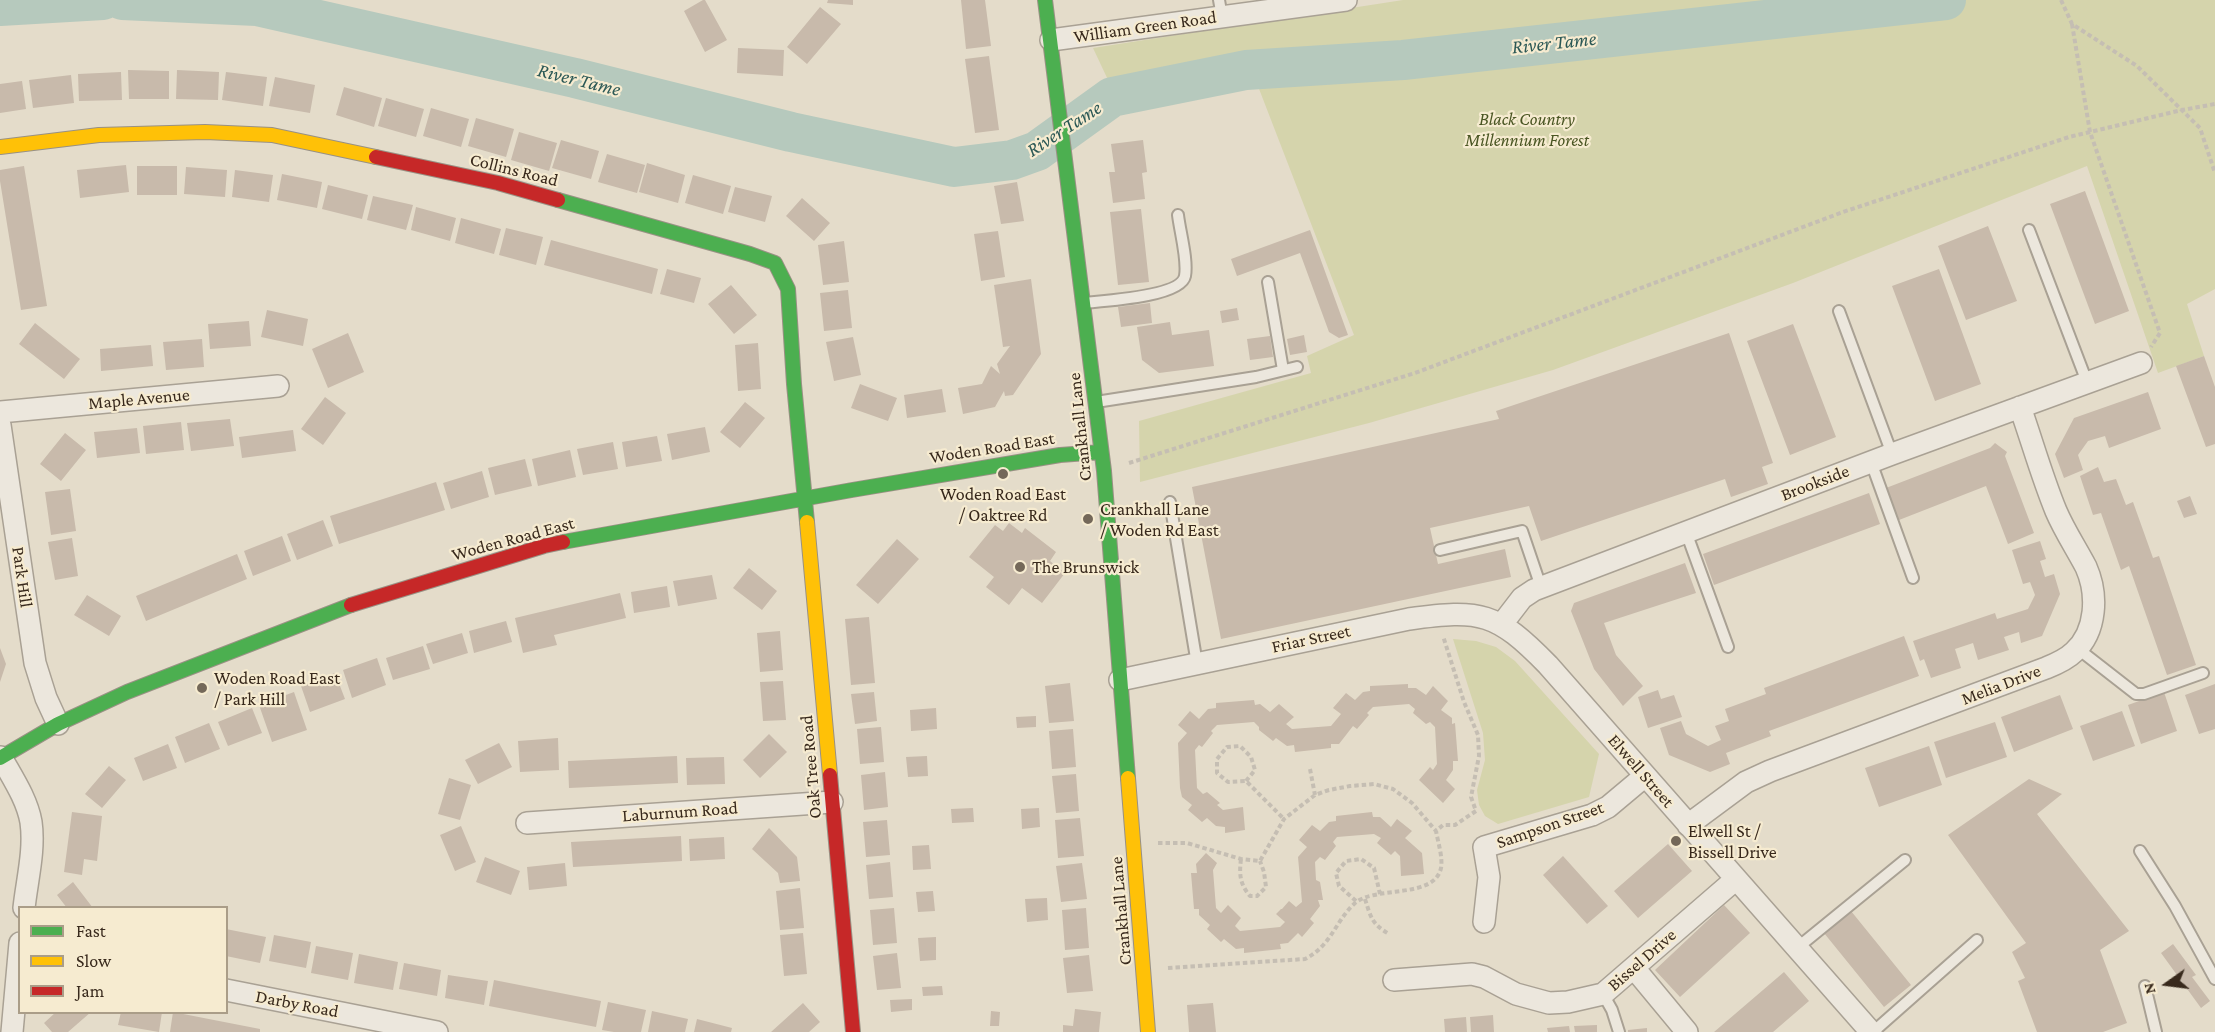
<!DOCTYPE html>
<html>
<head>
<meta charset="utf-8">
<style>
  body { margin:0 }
  #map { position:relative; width:2215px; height:1032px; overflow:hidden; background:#e4dcca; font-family:"Crimson Pro",serif }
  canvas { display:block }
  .legend { position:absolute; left:18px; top:906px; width:210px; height:108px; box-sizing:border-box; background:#f6ebd0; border:2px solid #aa9d88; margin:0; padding:8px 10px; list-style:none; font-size:18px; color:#38291c }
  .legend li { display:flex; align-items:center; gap:12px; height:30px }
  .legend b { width:30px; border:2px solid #aa9d88 }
  .north { position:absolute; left:2137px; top:954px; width:60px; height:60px; -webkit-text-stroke:4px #f6ebd0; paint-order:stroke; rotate:256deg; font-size:16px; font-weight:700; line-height:24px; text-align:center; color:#38291c }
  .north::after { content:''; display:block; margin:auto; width:21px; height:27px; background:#38291c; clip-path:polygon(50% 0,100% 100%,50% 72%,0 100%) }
</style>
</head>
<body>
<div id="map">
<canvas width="2215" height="1032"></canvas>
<ul class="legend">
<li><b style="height:8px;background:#4caf50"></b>Fast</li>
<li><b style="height:8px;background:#ffc107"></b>Slow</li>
<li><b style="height:8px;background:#c62828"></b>Jam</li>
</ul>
<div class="north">N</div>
</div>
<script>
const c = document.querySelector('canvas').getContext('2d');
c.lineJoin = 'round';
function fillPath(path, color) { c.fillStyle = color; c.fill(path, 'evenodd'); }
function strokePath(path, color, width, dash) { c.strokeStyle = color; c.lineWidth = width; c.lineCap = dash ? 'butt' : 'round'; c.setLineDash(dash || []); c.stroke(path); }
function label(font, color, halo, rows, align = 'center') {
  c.font = font + ' "Crimson Pro",serif'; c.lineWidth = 4.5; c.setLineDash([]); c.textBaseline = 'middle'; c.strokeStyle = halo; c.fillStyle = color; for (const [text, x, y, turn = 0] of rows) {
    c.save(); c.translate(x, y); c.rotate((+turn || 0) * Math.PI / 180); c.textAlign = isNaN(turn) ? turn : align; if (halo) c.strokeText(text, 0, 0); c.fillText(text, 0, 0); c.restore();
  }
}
fillPath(new Path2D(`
  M1403,0H1804L1742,8L1662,13L1491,34L1305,51L1220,61L1109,82L1093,48Z
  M1965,0H2215V289L2187,304L2204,356L2158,373L2087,166L1793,283L1553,370L1369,423L1140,482L1139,421L1311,373L1307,356L1354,335L1256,81L1888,19Z
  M1453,639L1476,641L1496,647L1515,661L1599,754L1589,797L1498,824L1485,816L1479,805L1477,790L1485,760L1483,733Z`), '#d5d4ac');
strokePath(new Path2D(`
  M122,0L257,6L575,78L791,132L954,167L1012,160L1037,151L1112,97L1246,70L1403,60L1946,0
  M0,6L103,0`), '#b6c9bd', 40);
fillPath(new Path2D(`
  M703,0H705L727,40L705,52L684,11Z
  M828,0H853V5L827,3Z
  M961,0H985L991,46L966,49Z
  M820,7L841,24L807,64L787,47Z
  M738,48L784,50L783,76L737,73Z
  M989,56L999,130L975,133L965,59Z
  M128,70L169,71V99H129Z
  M177,70L219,72L218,100L176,99Z
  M121,72L122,100L79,101L78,74Z
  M226,72L267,77L263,106L222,100Z
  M71,75L74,103L33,108L29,80Z
  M275,77L315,85L310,113L269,106Z
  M22,81L26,109L0,113V84Z
  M344,87L382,98L374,127L336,115Z
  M386,98L424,109L416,137L378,126Z
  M431,108L469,119L461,147L423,136Z
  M476,118L514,129L506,157L468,146Z
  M519,132L557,143L549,171L511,160Z
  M561,140L599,151L591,179L552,168Z
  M1143,140L1147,172L1142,173L1145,199L1113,203L1109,172H1115L1111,144Z
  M607,154L645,165L637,193L598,182Z
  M647,163L685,175L678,203L639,192Z
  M126,165L129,192L80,198L77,170Z
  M24,166L47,306L21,310L0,181V170Z
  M137,166H177V195H137Z
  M186,167L227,170L225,197L184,194Z
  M235,170L273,175L269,202L232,197Z
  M282,174L322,182L317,208L277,200Z
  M693,175L731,186L723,214L685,203Z
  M1017,182L1024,221L1001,224L994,186Z
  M328,185L368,195L362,219L322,209Z
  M735,187L772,196L765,222L728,212Z
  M2085,191L2129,311L2095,324L2050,204Z
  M373,196L413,205L406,230L367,220Z
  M802,198L830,223L814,241L786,216Z
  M416,207L456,218L450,241L411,230Z
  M1141,209L1149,282L1118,285L1110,212Z
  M461,218L501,229L494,254L455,243Z
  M1988,226L2017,301L1966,320L1938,246Z
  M506,228L543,237L536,265L499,255Z
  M1310,230L1348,335L1339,338L1329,332L1300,253L1237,276L1231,259Z
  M998,231L1005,277L981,281L974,234Z
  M551,240L658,269L652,294L544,265Z
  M844,241L849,282L823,285L818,245Z
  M667,269L701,278L694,303L660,294Z
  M1939,269L1981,384L1935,401L1892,286Z
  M1031,279L1041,354L1013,395L1005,396L1004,391L995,407L963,414L958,388L982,384L991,366L1000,374L997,364L1010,346L1003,347L994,285Z
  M731,285L757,315L734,334L708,304Z
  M848,290L852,328L824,331L820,293Z
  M1150,303L1152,323L1121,327L1118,307Z
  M1237,308L1239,320L1222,323L1220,311Z
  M267,310L308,319L303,346L261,337Z
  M249,321L251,346L210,349L208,324Z
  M1170,322L1172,335L1209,330L1214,366L1159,373L1142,360L1137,327Z
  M35,323L80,359L64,379L19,344Z
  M1793,324L1836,437L1790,455L1747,341Z
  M348,333L364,372L328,388L312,349Z
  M1729,333L1773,463L1762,467L1768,484L1731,497L1725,479L1541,541L1529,506L1430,528L1438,564L1505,549L1511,577L1221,639L1192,487L1499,419L1496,411Z
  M1304,335L1307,352L1290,355L1287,339Z
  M1270,336L1273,357L1250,360L1247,339Z
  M853,337L861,375L834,381L826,342Z
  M202,339L204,367L166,370L163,342Z
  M758,343L761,389L738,391L735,345Z
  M151,345L153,366L101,371L100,349Z
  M2204,356L2215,387V444L2206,447L2176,366Z
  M860,384L897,398L888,421L851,408Z
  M942,389L946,412L907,418L904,395Z
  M2148,392L2161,429L2109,448L2105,436L2088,441L2078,455L2083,470L2064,478L2055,454L2074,418Z
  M325,397L346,413L323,445L301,429Z
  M745,402L765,418L740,448L720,432Z
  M230,419L234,446L191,451L187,423Z
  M181,422L184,450L146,454L143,426Z
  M705,427L710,452L672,460L667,434Z
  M137,428L140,453L97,458L94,432Z
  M293,430L296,451L242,458L239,437Z
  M65,433L86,450L61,481L40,464Z
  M657,436L662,461L626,467L622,442Z
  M613,442L618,469L583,475L577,449Z
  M1995,443L2007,452L2005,456L2034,533L2008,544L1986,486L1899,520L1886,488L1990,448Z
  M570,450L576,477L538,486L532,459Z
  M525,459L532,486L495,495L488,468Z
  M2098,467L2104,482L2116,479L2126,505L2133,502L2153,558L2159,556L2196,665L2167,675L2129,566L2121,570L2101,513L2093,515L2080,476Z
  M482,471L489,497L451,509L443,483Z
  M436,482L445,510L339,544L330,516Z
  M70,489L76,531L51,535L45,492Z
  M1869,493L1880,524L1714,585L1703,554Z
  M2190,496L2197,514L2184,518L2177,501Z
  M323,520L333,546L297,560L287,534Z
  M1009,523L1022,533L1025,528L1056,552L1050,561L1065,573L1042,603L1022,588L1009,605L986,587L994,577L969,557L995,525L1003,531Z
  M282,536L291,561L253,576L244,551Z
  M72,538L78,576L55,580L48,542Z
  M897,539L919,559L878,604L856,585Z
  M2040,541L2046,559L2040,561L2045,577L2054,574L2060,594L2042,636L2021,643L2019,632L2004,637L2009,650L1978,660L1973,643L1955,649L1961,668L1931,678L1924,659L1920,661L1913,641L1995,613L1997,619L2028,609L2035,595L2030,582L2023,584L2012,550Z
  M237,554L247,579L146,621L136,596Z
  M1685,563L1696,593L1604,623L1616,655L1643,686L1623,706L1594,669L1571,611L1574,603Z
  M749,568L777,591L762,610L733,588Z
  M712,575L717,599L678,606L673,581Z
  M667,586L670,607L634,613L631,592Z
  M620,593L626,618L554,635L557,645L523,653L515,618Z
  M87,595L121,616L109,636L74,615Z
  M869,617L875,683L851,685L845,619Z
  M506,621L512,642L474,653L469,631Z
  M780,631L783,670L760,672L757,633Z
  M462,633L468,653L433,664L426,644Z
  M1904,636L1919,676L1769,731L1771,736L1726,753L1730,764L1710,772L1669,755L1660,728L1681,721L1686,734L1708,746L1721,740L1715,726L1729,721L1725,709L1766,694L1764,688Z
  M423,646L430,669L393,680L386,658Z
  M0,648L6,664L0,682Z
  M377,658L386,685L352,698L343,670Z
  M335,673L345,699L310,712L301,686Z
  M783,681L786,720L763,721L760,682Z
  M1070,683L1074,721L1049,723L1045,686Z
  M1408,684V688H1416L1426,695L1433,686L1448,701L1441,710L1452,718V724L1455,723L1458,761H1453V770L1446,780L1455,789L1443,803L1419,780L1430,767L1433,770L1437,764L1435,727L1430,722L1426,724L1413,713L1415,709L1409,704L1373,707L1367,713L1369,715L1357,729L1353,726L1339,744H1331V748L1295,752L1294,745L1287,746L1276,738L1273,741L1259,730V727L1254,722L1217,725L1211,731L1213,733L1202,747L1199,745L1195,750L1197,788L1203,794L1207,792L1220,803L1217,805L1223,810L1243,807L1245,830L1225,833V827L1216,826L1207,818L1202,822L1188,810L1192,805L1182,797L1180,788L1178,743L1187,733L1178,725L1190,711L1199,719L1208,709L1216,708V703L1254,700L1255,705L1260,704L1270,712L1279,704L1294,717L1286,724L1292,729L1331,726L1341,714L1333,708L1346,693L1355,700L1363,692L1370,691V686Z
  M2215,684V729L2199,734L2185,695Z
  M1658,690L1661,699L1674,695L1682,717L1648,728L1638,697Z
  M294,692L307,730L272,742L259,705Z
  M874,692L877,721L855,724L851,694Z
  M2164,692L2177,731L2141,744L2128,705Z
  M2060,695L2073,729L2014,752L2001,717Z
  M252,708L262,733L228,746L218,722Z
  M936,708L937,729L911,731L910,710Z
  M2122,711L2135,746L2093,761L2080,726Z
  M1036,716V727L1017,728L1016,717Z
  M1995,722L2007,757L1946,778L1934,742Z
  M209,723L220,749L185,763L175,737Z
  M881,727L884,762L860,764L857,729Z
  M1073,729L1076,767L1052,769L1049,731Z
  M769,734L787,752L760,778L743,760Z
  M558,738L559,770L520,772L518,741Z
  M499,743L512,767L478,784L465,760Z
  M168,744L177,768L143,781L134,758Z
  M1929,746L1942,785L1879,807L1865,768Z
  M677,756L678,783L569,788L568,761Z
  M927,756L928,776L908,777L906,757Z
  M724,757L725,784L687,785L686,758Z
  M109,766L126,780L102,808L85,794Z
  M885,772L888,807L864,810L861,775Z
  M1076,774L1079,811L1056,813L1052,776Z
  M449,778L471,785L460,820L438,814Z
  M2029,779L2062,794L2037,814L2129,931L2100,950L2127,1023L2103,1032H2037L2018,981L2025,978L2012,952L2026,943L1948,835Z
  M973,808L974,822L952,823L951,809Z
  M1039,808L1040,827L1022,829L1021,809Z
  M72,812L102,816L97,861L84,859L82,875L64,872Z
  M1372,812L1373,817H1380L1391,827L1397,819L1412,831L1405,838L1422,853L1424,874L1401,876L1400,856L1395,851L1391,855L1377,843L1381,838L1374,834L1337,837L1333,842L1336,846L1325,860L1320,857L1315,862L1316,880L1320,882L1323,900H1318L1320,906L1310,919L1314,923L1302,937L1298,933L1288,943L1280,944L1281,949L1244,953V948L1236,949L1224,939L1221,942L1207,929L1210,925L1199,915V909H1194L1191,873H1197L1196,864L1206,853L1217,863L1213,870L1216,908L1221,913L1228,905L1241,918L1235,926L1240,931L1280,927L1285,922L1276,914L1281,909H1282L1289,901L1296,907L1302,902L1298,857L1307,847L1299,840L1312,825L1320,831L1329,822L1336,821V816Z
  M1080,818L1084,856L1058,858L1055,820Z
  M887,820L890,855L866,857L863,822Z
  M461,826L476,862L455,871L440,835Z
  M769,828L797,857L800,881L780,883L778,873L752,849Z
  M681,836L682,861L573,867L571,842Z
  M724,837L725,859L690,861L689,839Z
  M1668,844L1692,871L1638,918L1614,891Z
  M929,845L931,869L913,870L912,846Z
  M1563,856L1608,906L1587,924L1543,875Z
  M485,857L520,871L511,895L476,882Z
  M890,862L893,897L869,899L866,865Z
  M565,863L567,886L529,890L527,867Z
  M1082,863L1087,899L1061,902L1056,866Z
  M73,882L93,908H67L57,895Z
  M800,888L804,928L780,930L776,891Z
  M933,891L935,911L918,912L916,892Z
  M1047,898L1048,920L1027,922L1025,899Z
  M1724,905L1750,933L1680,997L1655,970Z
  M894,908L897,943L873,945L870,910Z
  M1086,908L1089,948L1065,950L1062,910Z
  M1851,911L1911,985L1884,1007L1824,933Z
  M226,929L266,937L260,963L226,956Z
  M803,933L807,974L784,976L780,935Z
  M274,935L311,942L306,968L269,961Z
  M936,937V960L920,961L918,938Z
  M2173,944L2196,975L2192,977L2210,1001L2201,1008L2161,953Z
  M316,946L353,953L348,980L311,973Z
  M897,953L901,988L877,990L873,956Z
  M359,954L398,962L393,990L354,983Z
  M1089,955L1093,991L1067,993L1063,958Z
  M404,963L441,970L437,996L399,989Z
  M1784,972L1809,1001L1773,1032H1714Z
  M448,975L488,981L484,1005L445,998Z
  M494,980L601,1001L596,1027L489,1006Z
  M942,986L943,995L923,996L922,987Z
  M912,999V1010L891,1012L890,1000Z
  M608,1002L646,1010L641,1032H614L602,1030Z
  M803,1003L820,1022L809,1032H771Z
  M1213,1003L1216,1032H1189L1187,1005Z
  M1075,1009L1101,1012L1099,1032H1063V1025L1073,1026Z
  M652,1011L688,1019L685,1032H648Z
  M991,1011L1000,1012L999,1026H990Z
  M56,1012H91L68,1032H52L44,1023Z
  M121,1012H162L159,1032L118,1025Z
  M173,1012L260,1029V1032H170Z
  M1493,1015L1494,1032H1471L1470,1017Z
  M1466,1017L1467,1032H1445L1444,1019Z
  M697,1019L732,1028L731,1032H694Z
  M1597,1025V1032H1575L1574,1026Z
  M1569,1026L1570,1032H1548L1547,1028Z
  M1647,1028V1032H1628V1030Z`), '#c8baab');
const lane = new Path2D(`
  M1219,0L1222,17
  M2029,230L2087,382
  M1268,282L1283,370
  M1083,303C1102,301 1181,297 1185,276C1188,260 1180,232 1178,215
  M1839,311L1892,454
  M1096,402L1256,377L1297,367
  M1871,462L1913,578
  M1170,502L1197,664
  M1686,532L1728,647
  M1440,550L1522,531L1541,587
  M2077,648L2136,694H2144L2203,673
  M2140,851L2175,906L2215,979
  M1797,948L1905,860
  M2145,986L2156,1032
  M1603,994L1612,1010L1619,1032
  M1873,1032L1977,940`);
const street = new Path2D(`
  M1051,40L1346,0
  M0,412L278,386
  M0,425L35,663L46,698L58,724
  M1502,624L1522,598L1534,590L1892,454L2141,363
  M1120,680L1409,619C1481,609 1496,612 1548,665L1871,1032
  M1,757C12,777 27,799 31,822C35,850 27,880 24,908
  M527,823L832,802
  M1688,825L1746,782L1770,771L2046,668C2056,664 2067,659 2074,652C2097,631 2098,594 2086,567C2076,548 2064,530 2056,511C2042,477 2032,441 2020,407
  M1484,922L1489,877L1484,847L1592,815L1608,807L1645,776
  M1634,968L1687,1032
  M1394,980L1472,974L1484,977L1516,994L1549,1003L1568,1002L1603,994L1736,879
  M226,990L437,1032
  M12,1032L20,943`);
const fast = new Path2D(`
  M1045,0L1104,471L1128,778
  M558,200L750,254L775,263L788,289L794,384L807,522
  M563,542L852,490L1060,455L1101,452
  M0,758L58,724L127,692L351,605`);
const slow = new Path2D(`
  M0,147L99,135L205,132L272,135L376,157
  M807,522L830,775
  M1128,778L1148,1032`);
const jam = new Path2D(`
  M376,157L498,183L558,200
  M351,605L544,546L563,542
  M830,775L853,1032`);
strokePath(lane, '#a9a194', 14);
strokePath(street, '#a9a194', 24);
strokePath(fast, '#999184', 16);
strokePath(slow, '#999184', 16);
strokePath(jam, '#999184', 16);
strokePath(new Path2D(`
  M2061,0L2072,24L2137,66L2200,128L2215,173
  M2072,24L2090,132L2160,333L2151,347
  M1129,463L1415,373L1843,212L2069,137L2182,110L2215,104
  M1310,769L1315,795
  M1246,781L1255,770L1251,757L1240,746L1227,747L1217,759V773L1228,782L1246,781L1284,819
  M1158,843H1187L1241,859L1260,861L1284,819L1315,795L1329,790L1350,786L1374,784L1393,789L1412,803L1436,831
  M1241,859C1239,875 1240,884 1250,896H1257L1266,887L1264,872L1260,861
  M1365,899C1371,918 1372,924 1389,934
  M1356,901L1339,886L1336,873L1346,861L1361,859L1374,868L1380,894
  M1168,968L1305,959C1331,946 1335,922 1354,904C1373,885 1434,900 1441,868C1443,858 1438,842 1436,831L1443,825H1455L1476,811L1471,797L1479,756L1478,735L1464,702L1443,636`), '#c5beb3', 4, [4.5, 3]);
strokePath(lane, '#ece7dd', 10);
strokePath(street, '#ece7dd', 21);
strokePath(fast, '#4caf50', 14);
strokePath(slow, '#ffc107', 14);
strokePath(jam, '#c62828', 14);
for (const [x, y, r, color] of [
  [1003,474,6,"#746859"],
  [1088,519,6,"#746859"],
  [1020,567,6,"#746859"],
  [202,688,6,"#746859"],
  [1676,841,6,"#746859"]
]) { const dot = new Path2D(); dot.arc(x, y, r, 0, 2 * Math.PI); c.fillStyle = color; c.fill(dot); strokePath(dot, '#f6ebd0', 2); }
label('18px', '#38291c', '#f6ebd0', [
  ["William Green Road",1145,27,-8],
  ["Collins Road",514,170,14],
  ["Maple Avenue",139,399,-5],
  ["Crankhall Lane",1080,427,-96],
  ["Woden Road East",992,448,-9],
  ["Brookside",1815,483,-21],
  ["Woden Road East",513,539,-15],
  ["Park Hill",22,577,82],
  ["Friar Street",1311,639,-12],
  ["Melia Drive",2001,685,-21],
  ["Oak Tree Road",811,767,-95],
  ["Elwell Street",1641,771,49],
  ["Laburnum Road",680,812,-4],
  ["Sampson Street",1550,825,-19],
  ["Crankhall Lane",1121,911,-95],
  ["Bissel Drive",1642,960,-41],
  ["Darby Road",297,1004,11]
]);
label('italic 18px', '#495522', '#f6ebd0', [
  ["Black Country",1527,119],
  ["Millennium Forest",1527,140]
]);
label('18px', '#38291c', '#f6ebd0', [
  ["Woden Road East",1003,494,"center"],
  ["/ Oaktree Rd",1003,515,"center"],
  ["Crankhall Lane",1100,509],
  ["/ Woden Rd East",1100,530],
  ["The Brunswick",1032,567],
  ["Woden Road East",214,678],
  ["/ Park Hill",214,699],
  ["Elwell St /",1688,831],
  ["Bissell Drive",1688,852]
], 'left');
label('italic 20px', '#2b5855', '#f6ebd0', [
  ["River Tame",1554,43,-6],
  ["River Tame",579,80,14],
  ["River Tame",1064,129,-33]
]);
</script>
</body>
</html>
